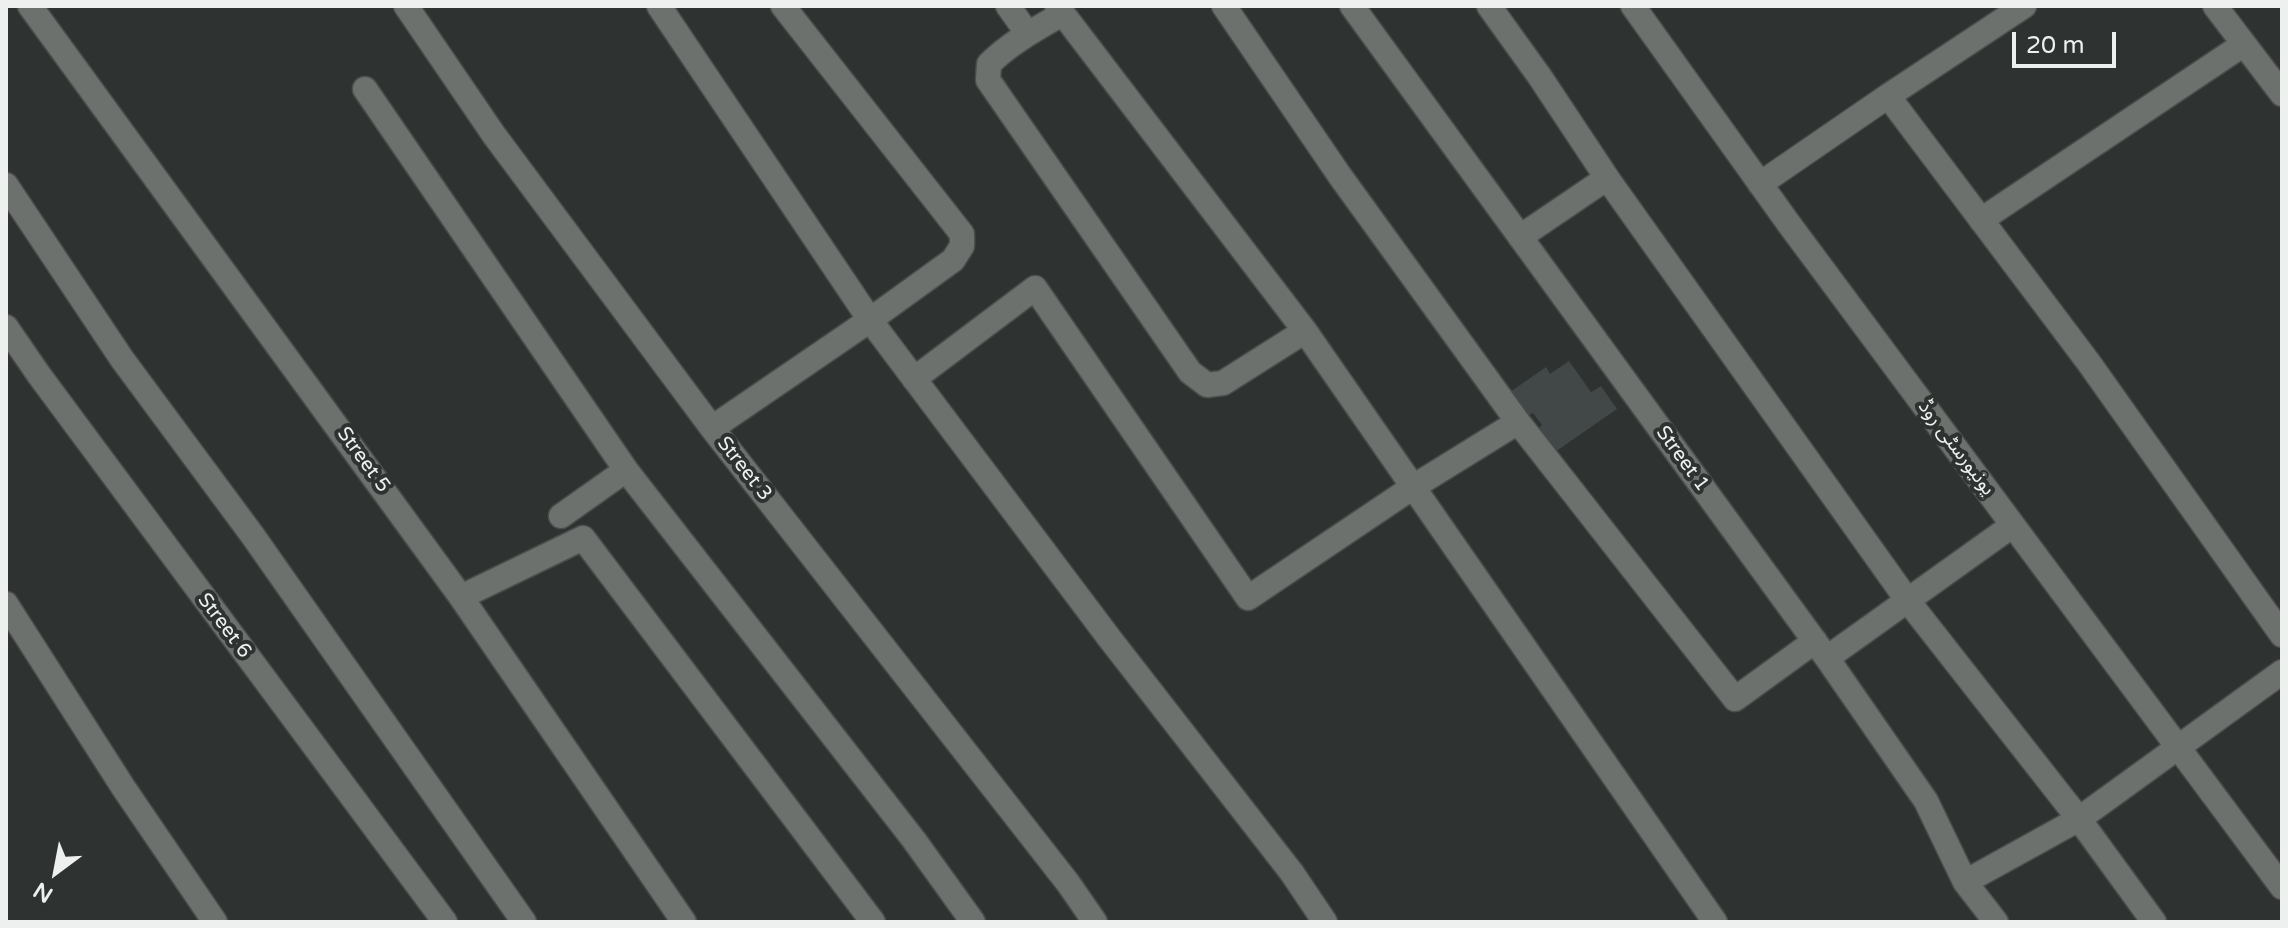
<!DOCTYPE html>
<html>
<head>
<meta charset="utf-8">
<style>
  body { margin:0 }
  #map { position:relative; width:2288px; height:928px; overflow:hidden; background:#2e3230; font-family:"Varela Round",sans-serif }
  canvas { display:block }
  .frame { position:absolute; inset:0; border:8px solid #edf0ee; pointer-events:none }
  .north { position:absolute; left:16px; top:832px; width:80px; height:80px; -webkit-text-stroke:6px #2e3230; paint-order:stroke; rotate:212deg; font-size:22px; font-weight:700; line-height:32px; text-align:center; color:#edf0ee }
  .north::after { content:''; display:block; margin:auto; width:28px; height:36px; background:#edf0ee; clip-path:polygon(50% 0,100% 100%,50% 72%,0 100%) }
  .scale { position:absolute; left:2012px; top:32px; width:104px; height:36px; box-sizing:border-box; border:4px solid #edf0ee; border-top:0; padding-left:10px; font-size:24px; line-height:28px; white-space:nowrap; color:#edf0ee; -webkit-text-stroke:6px #2e3230; paint-order:stroke }
</style>
</head>
<body>
<div id="map">
<canvas width="2288" height="928"></canvas>
<div class="frame"></div>
<div class="north">N</div>
<div class="scale">20 m</div>
</div>
<script>
const c = document.querySelector('canvas').getContext('2d');
c.lineJoin = 'round';
function fillPath(path, color) { c.fillStyle = color; c.fill(path, 'evenodd'); }
function strokePath(path, color, width, dash) { c.strokeStyle = color; c.lineWidth = width; c.lineCap = dash ? 'butt' : 'round'; c.setLineDash(dash || []); c.stroke(path); }
function label(font, color, halo, rows, align = 'center') {
  c.font = font + ' "Varela Round","Noto Sans Arabic",sans-serif'; c.lineWidth = 8; c.setLineDash([]); c.textBaseline = 'middle'; c.strokeStyle = halo; c.fillStyle = color; for (const [text, x, y, turn = 0] of rows) {
    c.save(); c.translate(x, y); c.rotate((+turn || 0) * Math.PI / 180); c.textAlign = isNaN(turn) ? turn : align; if (halo) c.strokeText(text, 0, 0); c.fillText(text, 0, 0); c.restore();
  }
}
fillPath(new Path2D(`
  M1569,361L1591,392L1601,386L1617,409L1552,454L1535,431L1542,425L1533,413L1524,419L1507,394L1546,367L1550,374Z`), '#424747');
const street = new Path2D(`
  M30,6L461,597L684,922
  M406,6L494,135L712,428L1068,883L1095,922
  M659,6L870,320L1110,639L1292,873L1325,922
  M1008,6L1028,34
  M1057,6L1305,331L1715,922
  M1224,6L1340,176L1518,422L1735,699L1815,641
  M1352,6L1827,658L1926,801L1965,882L1996,922
  M1489,6L1540,77L1607,178
  M1633,6L1789,224L2282,887
  M2215,6L2282,94
  M1062,14C1036,29 1010,43 989,64L988,80L1190,372L1207,385L1223,383L1305,331
  M365,89L626,470L914,840L973,922
  M1888,96L2024,6
  M1760,184L1888,96L2089,363L2282,635
  M6,185L122,359L253,536L524,922
  M1981,220L2244,44
  M1520,237L1607,178L1908,601L2079,819L2154,922
  M6,327L39,375L445,922
  M914,379L1035,288L1248,598L1413,487L1518,422
  M712,428L870,320L953,260L962,246V234L783,6
  M561,516L626,470
  M461,597L583,538L873,922
  M6,604L123,787L215,922
  M1827,658L2013,525
  M1965,882L2079,819L2282,672`);
strokePath(street, '#4a4d4b', 27);
strokePath(street, '#6c716e', 24);
label('20px', '#edf0ee', '#2e3230', [
  ["یونیورسٹی روڈ",1956,448,53],
  ["Street 1",1682,459,54],
  ["Street 5",363,460,54],
  ["Street 3",744,469,52],
  ["Street 6",224,626,53]
]);
</script>
</body>
</html>
